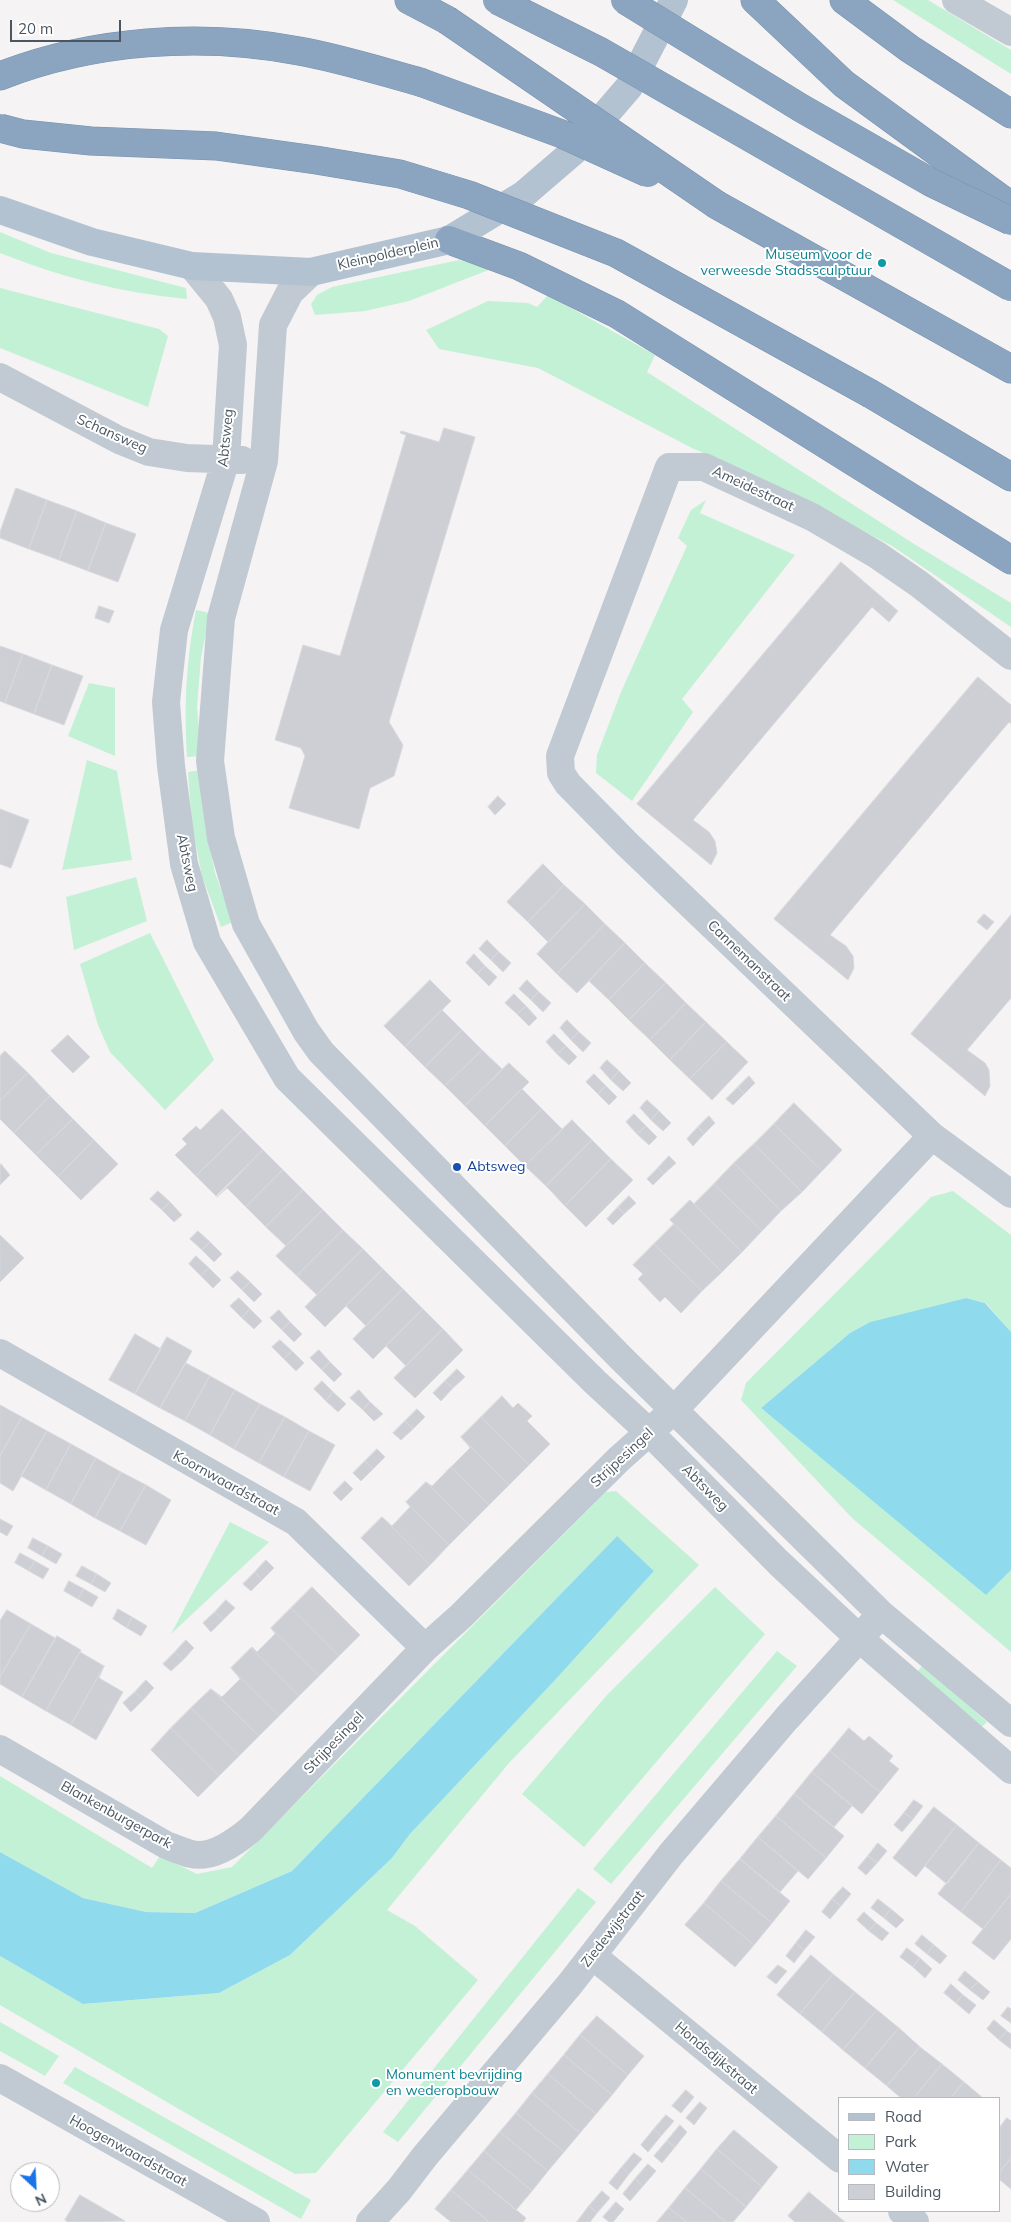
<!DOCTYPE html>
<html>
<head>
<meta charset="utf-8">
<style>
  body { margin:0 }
  #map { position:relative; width:1011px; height:2222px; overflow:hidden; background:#f5f3f3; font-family:Mulish,sans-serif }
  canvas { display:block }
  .legend { position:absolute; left:838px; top:2097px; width:162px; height:115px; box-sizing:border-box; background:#fff; border:1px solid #b7bbc0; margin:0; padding:6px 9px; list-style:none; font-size:15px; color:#4a5661 }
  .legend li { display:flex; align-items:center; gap:10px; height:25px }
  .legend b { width:25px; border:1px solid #b7bbc0 }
  .north { position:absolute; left:10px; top:2162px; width:50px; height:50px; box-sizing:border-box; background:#fff; border:1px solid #b7bbc0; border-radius:50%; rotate:155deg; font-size:14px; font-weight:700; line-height:20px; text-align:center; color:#4a5661 }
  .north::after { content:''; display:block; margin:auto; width:18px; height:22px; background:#1a73e8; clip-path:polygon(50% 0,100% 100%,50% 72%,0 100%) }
  .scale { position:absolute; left:10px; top:20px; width:111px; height:22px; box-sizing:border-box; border:2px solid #4a5661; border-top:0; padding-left:6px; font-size:15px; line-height:18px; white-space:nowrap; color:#4a5661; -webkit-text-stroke:4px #fff; paint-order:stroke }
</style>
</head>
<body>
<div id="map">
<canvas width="1011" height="2222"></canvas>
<ul class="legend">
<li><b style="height:6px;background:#b3c2d1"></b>Road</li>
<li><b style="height:14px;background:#c3f1d5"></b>Park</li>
<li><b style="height:14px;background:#90daee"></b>Water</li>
<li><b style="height:14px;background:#cdcfd5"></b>Building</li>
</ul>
<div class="north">N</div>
<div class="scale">20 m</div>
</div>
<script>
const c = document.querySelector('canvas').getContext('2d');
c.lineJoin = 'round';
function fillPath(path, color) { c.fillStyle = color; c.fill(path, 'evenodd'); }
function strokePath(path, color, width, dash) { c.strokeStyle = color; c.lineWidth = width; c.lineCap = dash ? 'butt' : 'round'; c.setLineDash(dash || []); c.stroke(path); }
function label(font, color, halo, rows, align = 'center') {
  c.font = font + ' Mulish,sans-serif'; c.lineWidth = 4; c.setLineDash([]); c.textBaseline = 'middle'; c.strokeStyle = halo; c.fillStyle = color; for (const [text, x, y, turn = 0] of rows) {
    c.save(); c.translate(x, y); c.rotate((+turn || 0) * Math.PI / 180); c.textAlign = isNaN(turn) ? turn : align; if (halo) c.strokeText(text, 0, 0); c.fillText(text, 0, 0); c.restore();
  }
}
fillPath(new Path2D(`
  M893,0H928L1011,50V74Z
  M0,232L51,253L186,288L187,299C122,293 60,277 0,253Z
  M459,260L491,269L409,301L365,311L315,315L311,304L317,295L332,287Z
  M0,288L159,329L168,336L148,407L0,348Z
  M548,295L655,355L647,372L911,542L1011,603V627L892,546L769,482L692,448L538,368L439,349L426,330L488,301L528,303L537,307Z
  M706,500L700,513L795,555L682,699L693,712L632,801L596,773L597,755L621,692L687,546L678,538L691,510Z
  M196,610L210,613L201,657L197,707L201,756L187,757C184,703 186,663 196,610Z
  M89,683L115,688V756L68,736Z
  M87,760L117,771L132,860L62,870Z
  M201,770L205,823L215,873L233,922L221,927L202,876L192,825L188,772Z
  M136,877L147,921L74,950L66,897Z
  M150,933L214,1060L165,1110L110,1052L98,1025L80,964Z
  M953,1191L1011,1235V1332L986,1303L966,1298L870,1322L850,1333L761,1408L986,1594L1011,1570V1652L852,1518L741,1400L746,1383L931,1197Z
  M616,1491L699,1565L509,1763L387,1910L415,1926L478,1980L316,2173L295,2174L203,2123L0,2005V1956L84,2004L219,1993L290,1955L392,1858L410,1834L556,1679L654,1571L617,1536L292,1871L195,1913L146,1912L83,1898L0,1852V1776L152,1868L160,1856L197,1874L232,1867L606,1492Z
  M230,1522L269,1542L171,1634Z
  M715,1587L765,1634L584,1847L522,1794L607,1695Z
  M777,1651L797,1666L611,1884L593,1869Z
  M923,1665L987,1722L978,1730L914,1675Z
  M578,1888L596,1902L398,2142L383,2132Z
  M0,2022L59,2056L45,2076L0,2051Z
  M75,2067L311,2200L301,2219L63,2083Z`), '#c3f1d5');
fillPath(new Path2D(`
  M966,1298L985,1303L1011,1332V1570L986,1595L761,1408L850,1333L870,1322Z
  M617,1536L654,1571L556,1679L410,1834L392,1858L290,1955L219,1993L83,2004L0,1956V1852L83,1898L146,1912L195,1913L292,1871Z`), '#90daee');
fillPath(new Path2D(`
  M318,0H440L496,29L546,59L501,83L463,120L441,131L383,108L373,85L365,72L350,65L322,38L291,37L243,45L172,72L135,37L116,34L90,19L177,9L248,11L297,19L394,45Z
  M444,0H582L593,6L555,54L551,56Z`), '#f5f3f3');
const building = new Path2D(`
  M444,428L475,437L389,722L403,745L394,776L370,788L359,829L289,808L305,756L301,748L275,740L303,645L340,656L406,435L400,433L401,431L439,442Z
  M16,488L47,500L29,549L0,538V532Z
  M47,500L77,511L59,560L29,549Z
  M77,511L106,523L88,571L59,560Z
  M106,523L136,534L118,582L88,571Z
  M841,562L898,611L889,622L872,607L693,820L709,832L715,841L717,853L711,865L637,804Z
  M99,606L114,611L109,623L95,618Z
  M0,646L23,654L5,703L0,701Z
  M23,654L52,665L34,714L5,703Z
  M52,665L83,676L64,725L34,714Z
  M978,677L1011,705V724L1009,722L830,935L846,946L853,956L854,968L848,980L774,919Z
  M498,796L506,804L495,815L488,807Z
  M0,809L29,820L11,868L0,864Z
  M543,864L564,885L528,922L507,902Z
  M564,885L585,904L548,942L528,922Z
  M585,904L605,924L557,974L537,954Z
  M984,914L994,922L987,930L977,922Z
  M1011,915V998L967,1050L985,1063L989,1070L990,1086L985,1096L911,1034Z
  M605,924L625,943L577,993L557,974Z
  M487,940L499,952L491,960L479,949Z
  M625,943L645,963L609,1000L589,981Z
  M499,952L511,963L503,972L491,960Z
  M474,954L485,966L477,974L466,963Z
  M645,963L666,983L629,1020L609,1000Z
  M485,966L497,977L489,986L477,974Z
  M430,980L451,1001L405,1047L384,1026Z
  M527,980L539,992L531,1000L519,989Z
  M666,983L686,1003L650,1040L629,1020Z
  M539,992L551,1003L543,1012L531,1000Z
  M514,994L526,1006L517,1014L505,1003Z
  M686,1003L706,1022L670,1060L650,1040Z
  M526,1006L537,1018L529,1026L517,1014Z
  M442,1010L462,1030L425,1067L405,1047Z
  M567,1020L579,1032L571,1040L560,1028Z
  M706,1022L727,1042L690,1079L670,1060Z
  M462,1030L482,1050L445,1086L425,1067Z
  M579,1032L591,1043L583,1052L571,1040Z
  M554,1034L566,1046L557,1054L546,1042Z
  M68,1035L90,1057L73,1073L51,1051Z
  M727,1042L748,1062L712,1100L690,1079Z
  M566,1046L577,1057L569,1065L557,1054Z
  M482,1050L502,1069L465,1106L445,1086Z
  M5,1051L28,1073L0,1101V1056Z
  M607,1060L619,1071L611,1080L600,1068Z
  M509,1063L529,1082L485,1126L465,1106Z
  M619,1071L631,1083L623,1091L611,1080Z
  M28,1073L50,1096L14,1133L0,1119V1101Z
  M594,1074L606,1086L598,1094L586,1082Z
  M749,1076L755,1083L744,1094L738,1087Z
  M606,1086L617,1097L609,1105L598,1094Z
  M738,1087L744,1094L733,1105L726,1099Z
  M522,1089L542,1109L505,1146L485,1126Z
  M50,1096L73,1119L36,1155L14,1133Z
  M647,1100L659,1111L651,1120L640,1108Z
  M794,1103L842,1150L822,1171L774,1124Z
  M222,1109L243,1130L196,1176L175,1155L187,1144L182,1139L196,1126L200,1130Z
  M542,1109L562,1129L525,1166L505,1146Z
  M659,1111L671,1123L663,1131L651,1120Z
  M634,1114L646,1126L637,1134L626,1122Z
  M709,1116L715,1123L704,1134L698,1127Z
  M73,1119L94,1140L58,1177L36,1155Z
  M572,1120L592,1140L546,1186L525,1166Z
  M774,1124L822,1171L802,1192L754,1144Z
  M646,1126L657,1137L649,1145L637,1134Z
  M698,1127L704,1134L693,1146L687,1139Z
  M243,1130L263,1150L216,1196L196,1176Z
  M94,1140L118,1164L81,1200L58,1177Z
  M592,1140L611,1159L565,1206L546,1186Z
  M754,1144L802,1192L781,1211L734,1163Z
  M263,1150L283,1170L246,1207L227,1188L217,1197Z
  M669,1156L676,1163L664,1174L658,1168Z
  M611,1159L633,1180L586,1227L565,1206Z
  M734,1163L781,1211L762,1231L714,1184Z
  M1,1164L10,1175L0,1185V1165Z
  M658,1168L664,1174L653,1185L647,1179Z
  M283,1170L303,1190L266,1227L246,1207Z
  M714,1184L762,1231L742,1252L694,1204Z
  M303,1190L323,1210L286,1246L266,1227Z
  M158,1191L170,1202L162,1210L150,1199Z
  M629,1196L636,1203L624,1214L618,1207Z
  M690,1200L742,1252L722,1272L670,1220Z
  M170,1202L182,1215L174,1222L162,1210Z
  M618,1207L624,1214L613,1225L607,1219Z
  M323,1210L343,1230L297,1276L276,1256Z
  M674,1224L722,1272L702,1291L654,1244Z
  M343,1230L363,1249L317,1295L297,1276Z
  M198,1231L210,1242L202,1250L190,1239Z
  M0,1235L24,1258L0,1282Z
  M210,1242L222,1254L214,1262L202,1250Z
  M654,1244L702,1291L681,1313L665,1297L660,1302L638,1279L643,1274L633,1265Z
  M363,1249L383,1269L325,1327L305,1307Z
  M196,1256L209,1268L201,1276L189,1264Z
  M209,1268L221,1280L213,1288L201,1276Z
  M383,1269L403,1289L366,1326L346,1306Z
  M238,1271L250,1282L242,1290L230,1278Z
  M250,1282L262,1294L254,1302L242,1290Z
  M403,1289L423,1309L373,1359L353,1339Z
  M239,1298L250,1309L242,1318L230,1306Z
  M250,1309L262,1321L254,1329L242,1318Z
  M423,1309L443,1329L406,1366L386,1346Z
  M279,1310L290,1322L282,1330L270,1318Z
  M290,1322L302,1334L294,1342L282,1330Z
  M443,1329L463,1350L415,1398L394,1378Z
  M135,1334L161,1349L135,1394L109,1380Z
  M167,1337L192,1351L160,1408L135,1394Z
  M280,1340L292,1351L284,1359L272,1347Z
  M319,1350L330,1362L322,1370L310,1358Z
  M292,1351L304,1363L296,1371L284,1359Z
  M330,1362L342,1374L334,1382L322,1370Z
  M186,1363L210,1376L185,1421L160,1408Z
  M457,1369L465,1377L453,1388L445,1381Z
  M210,1376L235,1390L210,1435L185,1421Z
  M322,1381L333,1392L326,1401L314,1389Z
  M445,1381L453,1388L441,1401L433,1393Z
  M235,1390L260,1404L234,1449L210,1435Z
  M359,1390L370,1402L363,1410L350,1398Z
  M333,1392L346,1404L338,1412L326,1401Z
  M502,1396L513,1408L518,1403L532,1416L527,1421L550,1444L529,1465L481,1417Z
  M370,1402L383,1414L374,1421L363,1410Z
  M260,1404L285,1417L259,1463L234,1449Z
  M0,1405L22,1417L0,1456Z
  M417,1409L425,1417L413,1429L405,1421Z
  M22,1417L47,1431L13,1491L0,1483V1456Z
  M285,1417L309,1431L284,1477L259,1463Z
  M481,1417L529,1465L509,1485L461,1437Z
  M405,1421L413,1429L401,1440L393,1433Z
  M47,1431L71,1444L46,1490L21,1476Z
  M309,1431L335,1445L310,1491L284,1477Z
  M461,1437L509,1485L489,1505L451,1467L470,1448Z
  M71,1444L96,1458L71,1504L46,1490Z
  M377,1449L385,1457L373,1469L365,1461Z
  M96,1458L121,1472L95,1518L71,1504Z
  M365,1461L373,1469L361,1481L353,1473Z
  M451,1467L489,1505L469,1525L426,1482L432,1486Z
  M121,1472L146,1485L120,1531L95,1518Z
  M345,1481L353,1489L341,1501L333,1493Z
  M426,1482L469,1525L449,1545L406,1502Z
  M146,1485L171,1500L146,1545L120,1531Z
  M406,1502L449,1545L430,1565L382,1517L392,1526L410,1507Z
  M382,1517L430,1565L409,1586L361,1538Z
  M0,1519L13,1526L7,1536L0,1532Z
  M33,1538L48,1546L42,1556L28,1548Z
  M48,1546L62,1554L56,1564L42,1556Z
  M20,1553L35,1561L29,1571L15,1563Z
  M266,1560L274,1568L262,1580L255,1572Z
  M35,1561L49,1569L43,1579L29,1571Z
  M82,1566L97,1574L91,1584L76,1576Z
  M255,1572L262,1580L251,1591L243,1584Z
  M97,1574L111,1583L105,1592L91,1584Z
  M69,1581L84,1589L78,1599L64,1591Z
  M312,1587L360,1635L339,1656L291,1608Z
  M84,1589L98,1597L92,1607L78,1599Z
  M226,1600L235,1608L223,1620L215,1612Z
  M291,1608L339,1656L319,1676L271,1628Z
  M118,1609L132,1617L127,1628L113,1619Z
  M7,1610L31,1624L0,1677V1621Z
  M215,1612L223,1620L211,1632L203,1623Z
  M132,1617L147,1626L141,1636L127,1628Z
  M31,1624L55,1638L22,1697L0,1684V1677Z
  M271,1628L319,1676L299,1696L251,1648L252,1647L257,1652L275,1634Z
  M57,1636L81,1650L46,1711L22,1697Z
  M186,1640L194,1648L183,1660L175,1652Z
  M251,1648L299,1696L279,1716L231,1668Z
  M80,1652L104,1666L71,1725L46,1711Z
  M175,1652L183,1660L171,1671L163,1664Z
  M104,1666L99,1678L123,1692L96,1740L71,1725Z
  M231,1668L279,1716L259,1736L211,1689L222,1697L240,1679Z
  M146,1680L154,1688L143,1700L135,1692Z
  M211,1689L259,1736L239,1756L191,1708Z
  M135,1692L143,1700L131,1712L123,1703Z
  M191,1708L239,1756L219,1776L171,1728Z
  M171,1728L219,1776L198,1797L151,1750Z
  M849,1728L864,1741L869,1736L893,1756L889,1761L899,1769L880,1792L830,1751Z
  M830,1751L880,1792L862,1814L812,1772Z
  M812,1772L852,1806L834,1827L794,1794Z
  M794,1794L844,1836L826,1858L776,1816Z
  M914,1800L923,1806L913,1819L904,1813Z
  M934,1807L957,1825L916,1877L893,1858Z
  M904,1813L913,1819L902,1832L894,1825Z
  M776,1816L826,1858L808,1879L758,1837Z
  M957,1825L979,1843L947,1884L925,1866Z
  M758,1837L798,1871L780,1892L740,1859Z
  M878,1843L887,1851L877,1863L868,1856Z
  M979,1843L1001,1860L961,1912L938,1894Z
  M868,1856L877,1863L866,1875L858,1868Z
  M740,1859L790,1901L772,1923L721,1881Z
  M1001,1860L1011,1868V1894L983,1929L961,1912Z
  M721,1881L772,1923L754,1945L704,1903Z
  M843,1887L851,1894L841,1906L832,1899Z
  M1011,1894V1939L994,1960L972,1943Z
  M832,1899L841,1906L830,1919L822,1912Z
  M878,1899L891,1909L884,1918L871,1908Z
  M704,1903L754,1945L735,1967L685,1925Z
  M891,1909L904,1920L896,1928L884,1918Z
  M864,1912L876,1923L869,1931L857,1920Z
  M876,1923L889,1933L882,1941L869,1931Z
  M806,1930L815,1937L804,1950L796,1943Z
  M922,1935L934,1945L927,1954L915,1944Z
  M796,1943L804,1950L794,1963L786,1956Z
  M934,1945L947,1956L940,1964L927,1954Z
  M907,1948L920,1958L913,1967L900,1957Z
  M811,1955L833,1974L800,2014L777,1995Z
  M920,1958L932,1969L925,1978L913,1967Z
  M778,1965L787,1971L776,1984L767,1977Z
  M965,1971L978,1982L970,1990L958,1980Z
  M833,1974L855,1992L822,2032L800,2014Z
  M978,1982L990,1992L983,2000L970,1990Z
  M951,1984L963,1995L956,2003L944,1993Z
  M855,1992L877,2010L843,2050L822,2032Z
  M963,1995L976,2005L969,2014L956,2003Z
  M1008,2007L1011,2009V2023L1001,2016Z
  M877,2010L899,2028L865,2068L843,2050Z
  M597,2016L644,2056L628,2075L580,2035Z
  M994,2020L1007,2031L999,2040L987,2029Z
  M899,2028L920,2047L887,2086L865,2068Z
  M1007,2031L1011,2034V2049L999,2040Z
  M580,2035L628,2075L612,2095L564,2055Z
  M920,2047L942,2064L914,2098H901L887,2086Z
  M564,2055L612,2095L596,2114L548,2074Z
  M942,2064L964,2082L951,2098H914Z
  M548,2074L596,2114L580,2133L532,2093Z
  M964,2082L983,2098H951Z
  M686,2090L694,2097L681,2113L672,2106Z
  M532,2093L580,2133L564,2152L516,2113Z
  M700,2102L707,2108L694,2125L686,2118Z
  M516,2113L564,2152L548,2171L500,2132Z
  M666,2115L674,2121L661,2136L654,2129Z
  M1007,2118L1011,2121V2158L1000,2172V2127Z
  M680,2125L687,2132L675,2147L667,2141Z
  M654,2129L661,2136L648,2152L641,2145Z
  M734,2130L778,2167L762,2187L717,2149Z
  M500,2132L548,2171L532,2191L484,2151Z
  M667,2141L675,2147L662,2163L654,2156Z
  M717,2149L762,2187L746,2207L701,2169Z
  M484,2151L532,2191L516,2210L468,2170Z
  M634,2153L642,2159L629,2174L622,2167Z
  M1011,2158V2189L1000,2180V2172Z
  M648,2164L656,2171L643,2186L635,2179Z
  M622,2167L629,2174L617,2190L609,2183Z
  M701,2169L746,2207L733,2222H726L685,2188Z
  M468,2170L526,2218L523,2222H489L451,2190Z
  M635,2179L643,2186L630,2201L623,2194Z
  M685,2188L726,2222H687L669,2208Z
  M451,2190L489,2222H451L435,2209Z
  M602,2191L610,2198L597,2213L589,2206Z
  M809,2192L845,2222H795L788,2216Z
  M80,2195L125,2221L68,2222L65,2220Z
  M616,2202L624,2209L613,2222H609L603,2217Z
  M589,2206L597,2213L590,2222H577Z
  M669,2208L687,2222H657Z`);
fillPath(building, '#cdcfd5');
strokePath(building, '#d7d9de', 1);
const highway = new Path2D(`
  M409,0L447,20
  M755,0L844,84L1011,206
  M844,0L910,49L1011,114
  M0,76C92,40 201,32 299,51C339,58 380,71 420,82
  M717,205L1011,369
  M449,240L519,266L617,314L1011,560
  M871,394L1011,477`);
strokePath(highway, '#7690ad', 29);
strokePath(new Path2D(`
  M956,0L1011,32
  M192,266L219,299L227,317L233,345L226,459L174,630L166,702L171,766L184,864L207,942L287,1078L595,1382L649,1432L779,1563L859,1638L1011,1770
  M311,272L290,292L273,325L264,461L221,618L210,761L221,838L246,924L306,1031L321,1052L621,1358L881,1614L1011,1723
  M0,377L119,440L149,452L187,458L242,460
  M1011,656L919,584L877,555L812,517L704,467H669L560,756L561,773L568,784L627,844L932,1136L1011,1194
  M0,1353L296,1522L425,1648
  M0,1749L166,1845C174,1848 183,1852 191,1854C212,1859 237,1841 251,1829L425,1648L461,1616L619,1459L674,1410L932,1136
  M593,1956L840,2159
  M0,2078L256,2222
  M902,2211L915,2222
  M370,2222L399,2190L425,2156L570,1984L671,1854L786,1719L872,1624`), '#c1cad2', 28);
strokePath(new Path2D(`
  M0,210L92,242L192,266L311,272L449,240L523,195L573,152L629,87L674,0`), '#b3c2d1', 28);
strokePath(highway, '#8ba5c1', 28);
const highwayBridge = new Path2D(`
  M497,0L601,52L1011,287
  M625,0L801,108L932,183L1011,221
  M447,20L717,205
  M420,82L562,134L648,173
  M0,128L23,134L91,141L216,146L316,160L400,174L469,195L616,253L871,394`);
strokePath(highwayBridge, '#7690ad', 29, []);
strokePath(highwayBridge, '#8ba5c1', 28);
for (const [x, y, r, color] of [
  [882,263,5,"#0f9aa8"],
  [457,1167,5,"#1a4fb4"],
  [376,2083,5,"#0f9aa8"]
]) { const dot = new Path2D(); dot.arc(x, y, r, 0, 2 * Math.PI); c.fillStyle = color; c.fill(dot); strokePath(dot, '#fff', 2); }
label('14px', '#4a5661', '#fff', [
  ["Kleinpolderplein",388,254,-13],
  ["Schansweg",112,434,24],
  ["Abtsweg",226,438,-84],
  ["Ameidestraat",753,489,25],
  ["Abtsweg",187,863,78],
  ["Cannemanstraat",749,961,44],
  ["Strijpesingel",622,1458,-43],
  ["Koornwaardstraat",226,1483,29],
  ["Abtsweg",705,1488,45],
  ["Strijpesingel",334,1743,-46],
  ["Blankenburgerpark",116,1815,29],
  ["Ziedewijstraat",613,1929,-52],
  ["Hondsdijkstraat",716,2058,40],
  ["Hoogenwaardstraat",128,2151,29]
]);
label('14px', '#0d838f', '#fff', [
  ["Museum voor de",872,255],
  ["verweesde Stadssculptuur",872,271],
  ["Monument bevrijding",386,2075,"left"],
  ["en wederopbouw",386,2091,"left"]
], 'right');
label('14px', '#164399', '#fff', [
  ["Abtsweg",467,1167]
], 'left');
</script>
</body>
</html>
